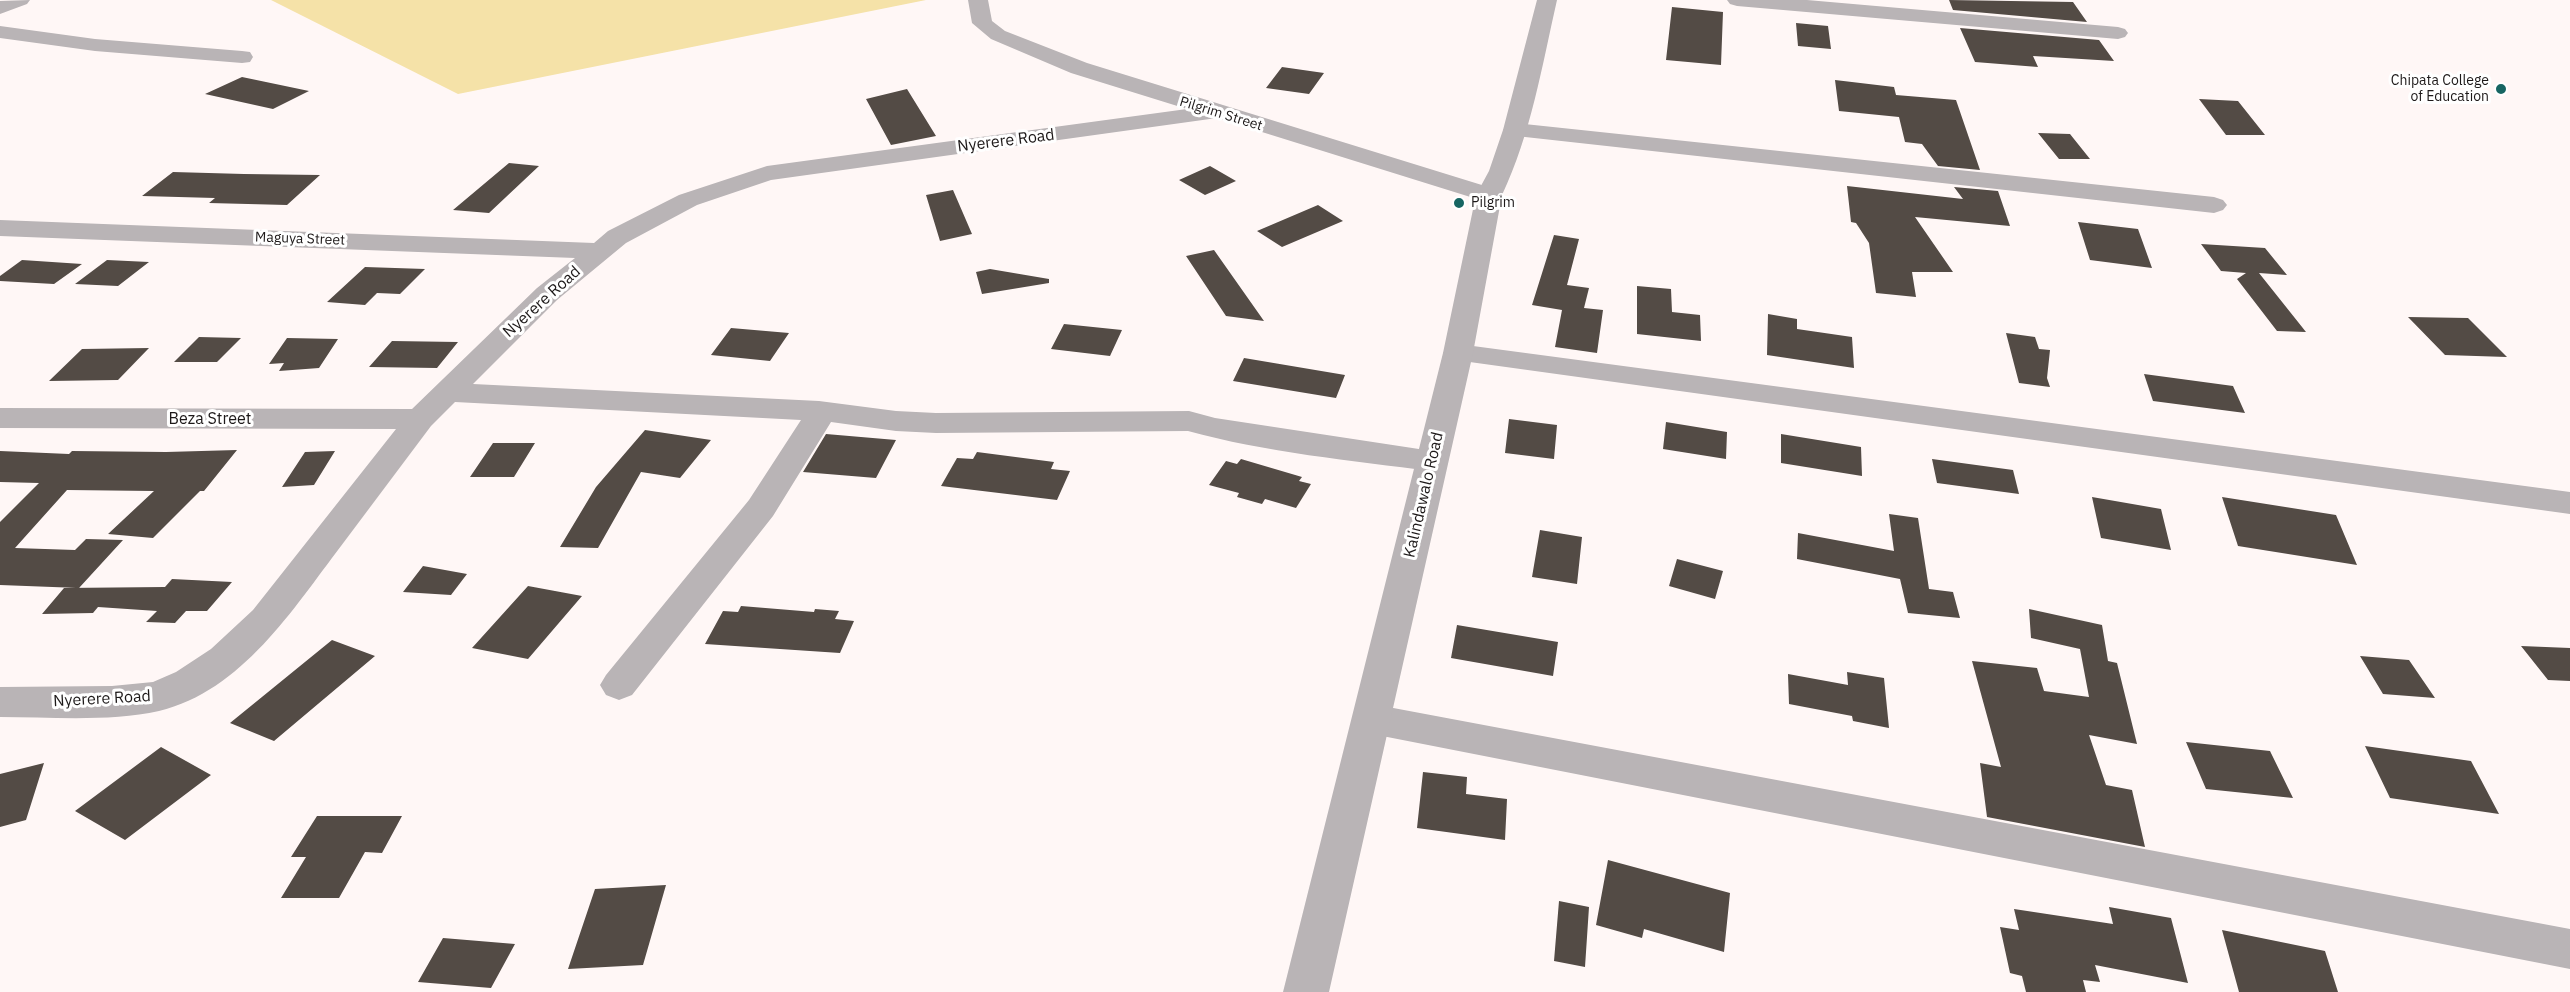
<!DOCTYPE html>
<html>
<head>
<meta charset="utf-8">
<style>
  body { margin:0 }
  canvas { display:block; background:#fff7f6 }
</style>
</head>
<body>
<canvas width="2570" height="992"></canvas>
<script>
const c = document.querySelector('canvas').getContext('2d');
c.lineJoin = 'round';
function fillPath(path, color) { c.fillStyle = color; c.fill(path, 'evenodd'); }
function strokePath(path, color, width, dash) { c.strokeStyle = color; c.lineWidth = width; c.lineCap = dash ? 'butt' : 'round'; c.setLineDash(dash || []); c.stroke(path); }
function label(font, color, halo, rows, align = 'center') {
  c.font = font + ' "IBM Plex Sans",sans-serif'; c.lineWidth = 6; c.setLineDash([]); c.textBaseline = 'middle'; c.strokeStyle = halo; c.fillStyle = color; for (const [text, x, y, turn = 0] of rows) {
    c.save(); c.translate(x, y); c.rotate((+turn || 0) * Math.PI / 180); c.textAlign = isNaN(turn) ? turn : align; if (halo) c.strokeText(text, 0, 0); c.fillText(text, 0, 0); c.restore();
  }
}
fillPath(new Path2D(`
  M271,0H926L458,94Z`), '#f5e2a8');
fillPath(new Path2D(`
  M1949,0L2073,2L2087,22L1953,10Z
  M1672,7L1723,12L1721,65L1666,60Z
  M1796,23L1828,26L1831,49L1798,46Z
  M1960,28L2099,40L2114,61L2033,56L2038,67L1975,62Z
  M1282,67L1324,73L1309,94L1266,88Z
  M242,77L309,91L273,109L205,94Z
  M1835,80L1894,87L1896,95L1956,100L1980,170L1938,166L1922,144L1905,142L1899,117L1839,111Z
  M907,89L936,136L891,145L866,99Z
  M2199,99L2238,101L2265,135H2226Z
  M2038,133L2070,134L2090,159H2059Z
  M509,163L539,166L489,213L453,210Z
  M1210,166L1236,181L1205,195L1179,180Z
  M173,172L244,174L320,175L287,205L209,203L215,198L142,196Z
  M1847,186L1963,199L1954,187L1998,191L2010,226L1915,217L1953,272H1912L1916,297L1876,293L1869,243L1856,223L1851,222Z
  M953,190L972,234L940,241L926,195Z
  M1318,205L1343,221L1282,247L1257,231Z
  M2078,222L2138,229L2152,268L2090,260Z
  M1554,235L1579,239L1567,285L1589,288L1584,308L1603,310L1597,353L1555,347L1562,310L1532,305Z
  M2201,244L2265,248L2287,275L2259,273L2306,332L2277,331L2237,279L2246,273L2221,271Z
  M1214,250L1264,321L1226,316L1186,256Z
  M22,260L82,264L54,284L0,281V276Z
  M107,260L149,262L118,286L75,284Z
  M365,267L425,269L400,294L377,293L365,305L327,302Z
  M990,269L1049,279V283L982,294L976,272Z
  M1637,286L1671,289L1672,312L1700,315L1701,341L1637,334Z
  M1768,314L1797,319V329L1852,337L1854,368L1767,355Z
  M2408,317L2468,318L2507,357L2445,355Z
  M1064,324L1122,330L1110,356L1051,349Z
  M731,328L789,333L770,361L711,355Z
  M2006,333L2035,337L2039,349L2050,350L2047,378L2050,387L2019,383Z
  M199,337L241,338L217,362H174Z
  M287,338L338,339L319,368L279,371L284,363L269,364Z
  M392,341L458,342L437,368L369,367Z
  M149,348L118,380L49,381L82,349Z
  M1244,358L1345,375L1336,398L1233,381Z
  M2144,374L2233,386L2245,413L2153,401Z
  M1509,419L1557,425L1554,459L1505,453Z
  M1666,422L1727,432L1726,459L1663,449Z
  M645,430L711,440L680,478L641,472L598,548L560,547L596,487Z
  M826,434L896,440L876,478L803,472Z
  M1781,434L1861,447L1862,476L1781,463Z
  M493,443H535L514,477H470Z
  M237,450L204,491H200L153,538L108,534L154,491L67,490L15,548L75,550L86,539L123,540L79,588L0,585V522L39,483L0,482V451L69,454L72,451L166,452Z
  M335,451L314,485L282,487L305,452Z
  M977,452L1054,462L1051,469L1070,471L1057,500L941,486L957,458L973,459Z
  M1241,459L1302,477L1299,481L1311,484L1296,508L1265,499L1262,504L1237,497L1239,493L1209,485L1226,461L1237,464Z
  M1932,459L2013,470L2019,494L1937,483Z
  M2092,497L2161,509L2171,550L2101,538Z
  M2222,497L2336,515L2357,565L2238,546Z
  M1889,514L1918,518L1929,589L1953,592L1960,618L1908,613L1900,579L1797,559L1798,533L1894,551Z
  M1540,530L1582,537L1577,584L1532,577Z
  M1677,559L1723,571L1715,599L1669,586Z
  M423,566L467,574L451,595L403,592Z
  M172,579L232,582L207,611H186L175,623L146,622L157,611L98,607L93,613L42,614L64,588L165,587Z
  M528,586L582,596L528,659L472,648Z
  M741,606L814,612L815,609L839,611L835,619L854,621L840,653L705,644L723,611L738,612Z
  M2029,609L2102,625L2108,661L2117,663L2137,744L2089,735L2106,785L2132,790L2145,847L1987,817L1980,763L2001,767L1972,661L2037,668L2044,691L2089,697L2080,649L2031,638Z
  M1457,625L1558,642L1553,676L1451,658Z
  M332,640L375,656L274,741L230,723Z
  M2521,646L2570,648V681L2548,680Z
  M2360,656L2409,660L2435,698L2383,694Z
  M1847,672L1884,678L1889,728L1853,721L1852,716L1789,704L1788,674L1848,685Z
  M2186,742L2270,751L2293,798L2206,789Z
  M2365,746L2471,761L2499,814L2390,798Z
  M161,747L211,775L125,840L75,811Z
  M44,763L26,820L0,827V774Z
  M1423,772L1467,777L1466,794L1507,799L1505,840L1417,828Z
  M317,816H402L382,853L365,852L339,898H281L306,857H291Z
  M1608,860L1730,893L1724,952L1644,929L1642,938L1596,925Z
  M666,885L643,965L568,969L595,889Z
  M1559,901L1589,907L1585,967L1554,961Z
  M2109,907L2171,918L2188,983L2095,965L2100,982L2083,980L2086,992H2026L2022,976L2010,973L2000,927L2019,930L2014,909L2113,924Z
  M2222,930L2325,951L2338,992H2239Z
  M443,938L515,944L491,988L418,982Z`), '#534b45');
fillPath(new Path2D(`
  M968,0H988L992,21L1005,31L1087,63L1498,190L1502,195L1498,200L1489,203L1480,200L1217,118L771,180L697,205L626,243L557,300L473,384L819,401L896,411L936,413L1189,411L1215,418L1432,451L1443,454L1448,461L1443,468L1432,471C1353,461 1264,452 1188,431L936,433L896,431L831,422L773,516L632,695L619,700L606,695L600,685L606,675L749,500L801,420L455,402L431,426C401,466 371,506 341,546C293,609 242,691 159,711C110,722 50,717 0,717V687L112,686L153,682L176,672L211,649L253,610L396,429L0,428V408L412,409L537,288L575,258L0,236V220L594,243L608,231L679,195L767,166L1187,109L1071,73L991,39L972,23Z
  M1727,0H1807L2118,27L2125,29L2128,33L2125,37L2118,39L1737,6L1730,4Z
  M0,26L95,39L242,51L250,52L253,57L250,62L242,63L95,51L0,38Z
  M1515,123L2214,197L2223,200L2227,205L2223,210L2214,213L1507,135L1503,130L1507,125Z
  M1458,344L2570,492V514L1448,359L1443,353L1448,347Z
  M1372,704L2570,929V969L1372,734L1358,730L1353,719L1358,708Z`), '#b9b4b6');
fillPath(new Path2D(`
  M30,0L27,4L0,14V1Z
  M1537,0H1557C1542,66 1531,134 1502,195L1473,353L1329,992H1283L1443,353L1476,195L1489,171L1503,130Z`), '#b9b4b6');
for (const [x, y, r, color] of [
  [2501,89,6,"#176562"],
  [1459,203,6,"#176562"]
]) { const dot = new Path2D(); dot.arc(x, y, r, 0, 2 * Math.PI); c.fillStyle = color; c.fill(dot); strokePath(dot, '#fff', 2); }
label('14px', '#1d1919', '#fff', [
  ["Chipata College",2489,81],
  ["of Education",2489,97],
  ["Pilgrim",1471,203,"left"]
], 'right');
label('14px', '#1d1919', '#fff', [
  ["Pilgrim Street",1221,114,17],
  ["Maguya Street",300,239,2]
]);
label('16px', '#1d1919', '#fff', [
  ["Nyerere Road",1006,141,-7],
  ["Nyerere Road",542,302,-42],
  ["Beza Street",210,419],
  ["Kalindawalo Road",1424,495,-77],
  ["Nyerere Road",102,699,-3]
]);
</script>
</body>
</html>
